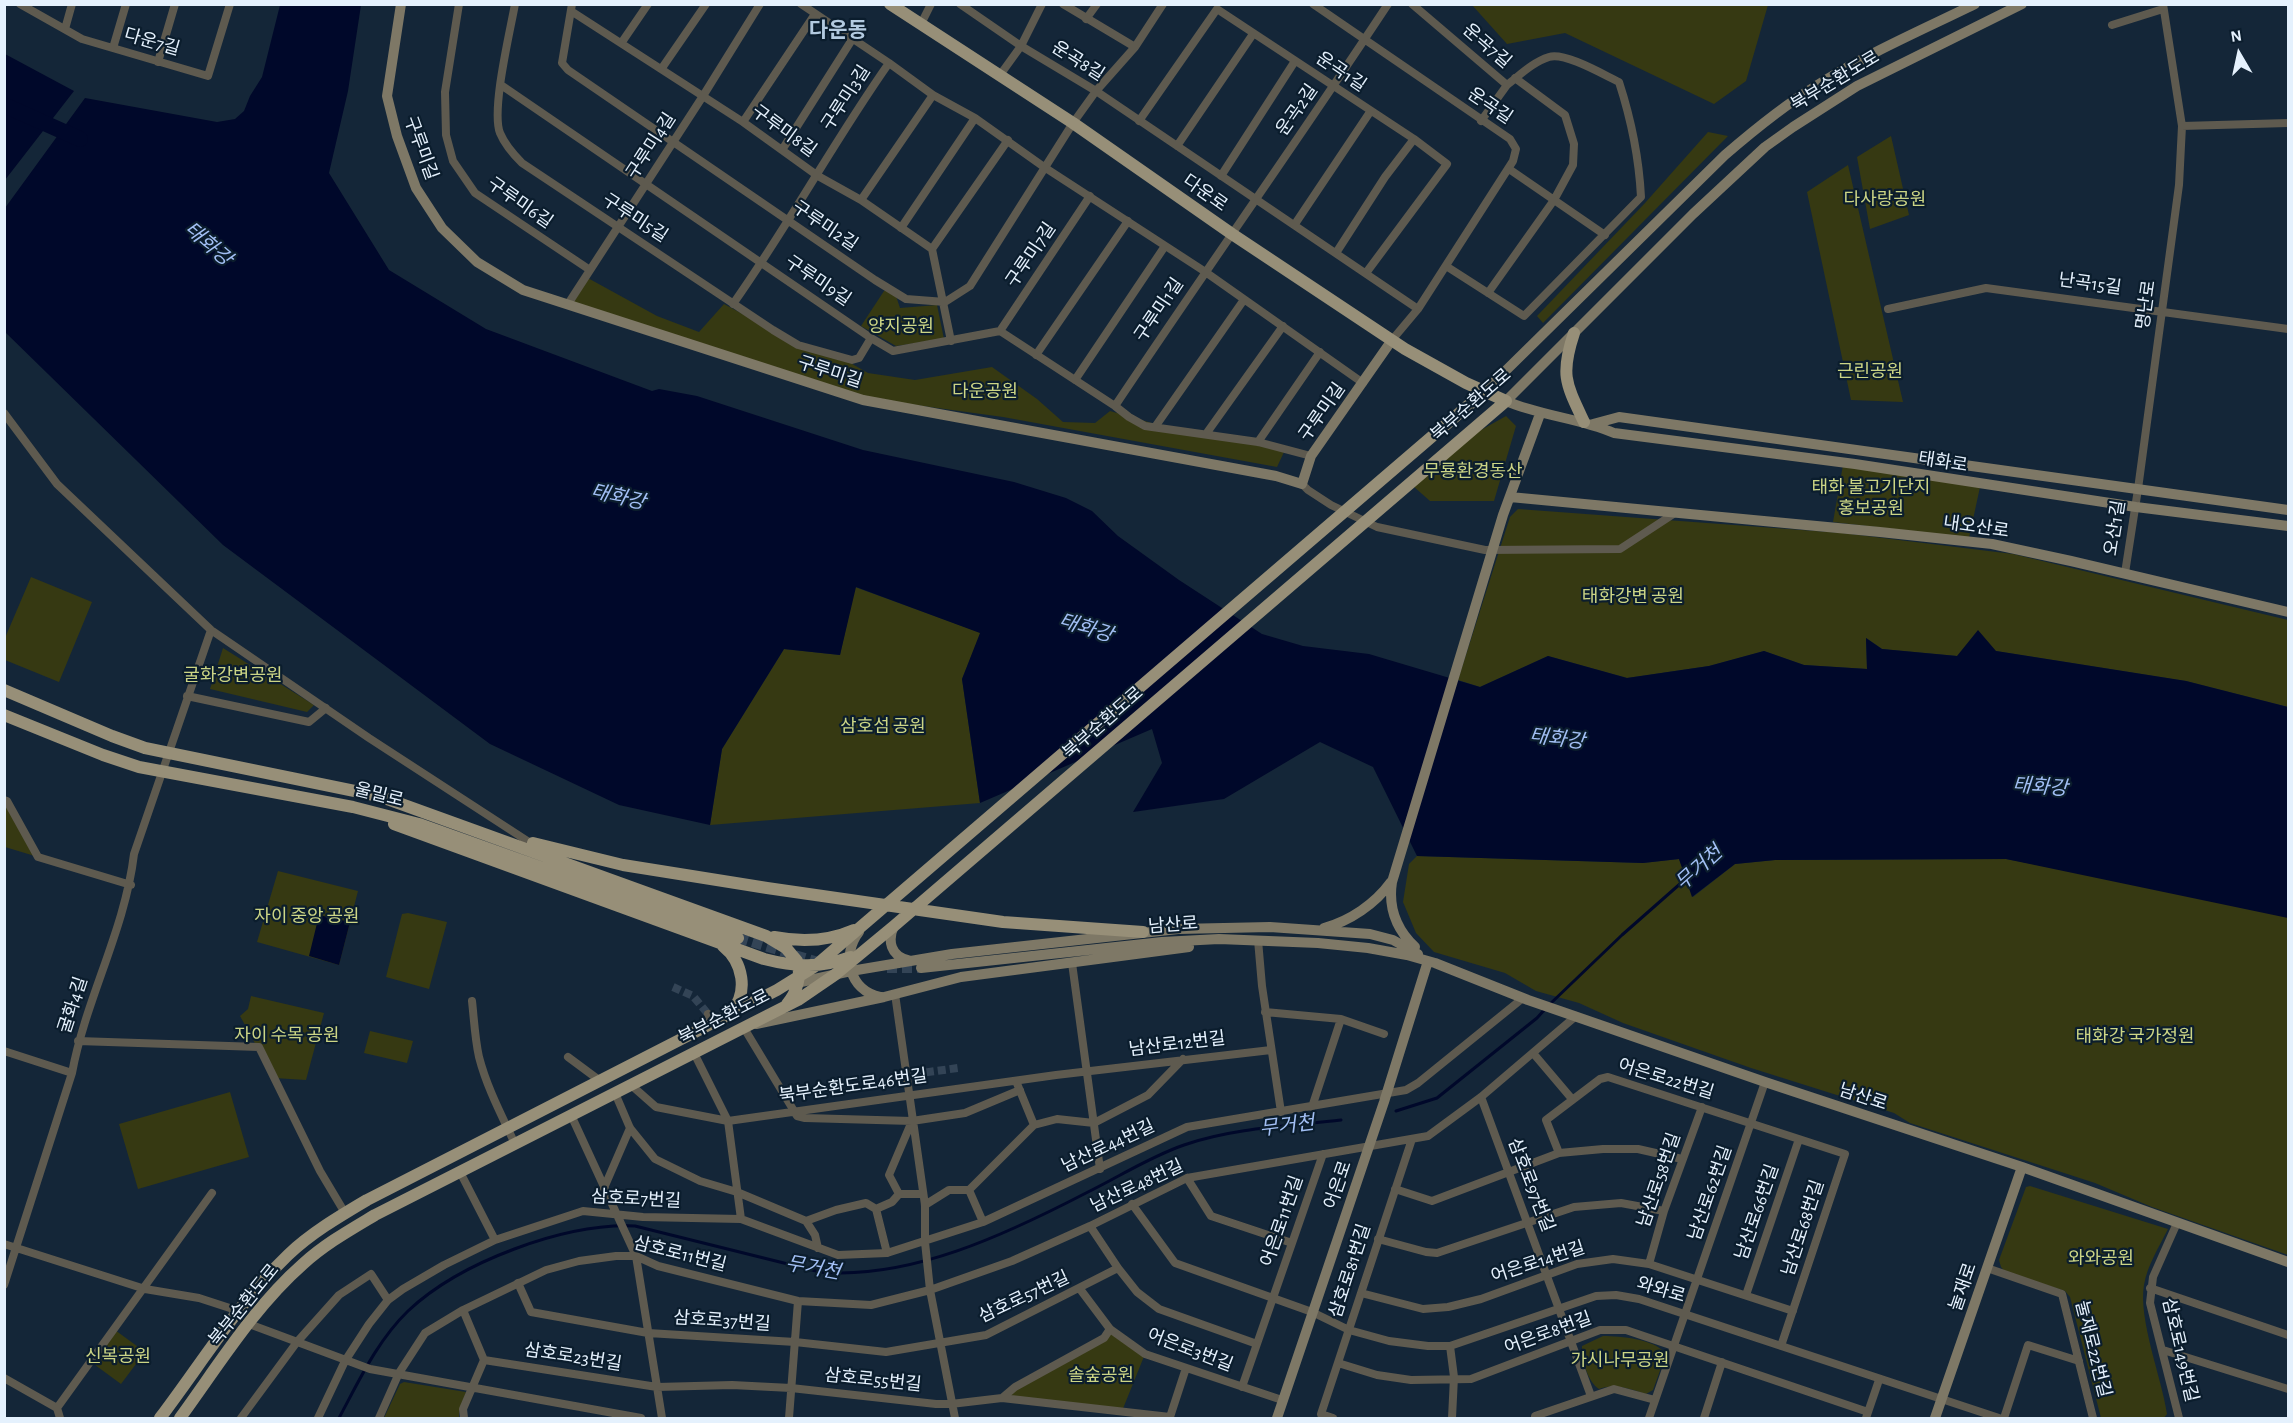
<!DOCTYPE html>
<html>
<head>
<meta charset="utf-8">
<style>
  body { margin:0 }
  #map { position:relative; width:2293px; height:1423px; overflow:hidden; background:#142638; font-family:"Alegreya Sans",sans-serif }
  canvas { display:block }
  .frame { position:absolute; inset:0; border:6px solid #e5f1fd; pointer-events:none }
  .north { position:absolute; left:2209px; top:24px; width:60px; height:60px; -webkit-text-stroke:4px #0b1d2d; paint-order:stroke; rotate:351deg; font-size:16px; font-weight:700; line-height:24px; text-align:center; color:#e5f1fd }
  .north::after { content:''; display:block; margin:auto; width:21px; height:27px; background:#e5f1fd; clip-path:polygon(50% 0,100% 100%,50% 72%,0 100%) }
</style>
</head>
<body>
<div id="map">
<canvas width="2293" height="1423"></canvas>
<div class="frame"></div>
<div class="north">N</div>
</div>
<script>
const c = document.querySelector('canvas').getContext('2d');
c.lineJoin = 'round';
function fillPath(path, color) { c.fillStyle = color; c.fill(path, 'evenodd'); }
function strokePath(path, color, width, dash) { c.strokeStyle = color; c.lineWidth = width; c.lineCap = dash ? 'butt' : 'round'; c.setLineDash(dash || []); c.stroke(path); }
function label(font, color, halo, rows, align = 'center') {
  c.font = font + ' "Alegreya Sans","Noto Sans KR",sans-serif'; c.lineWidth = 4.5; c.setLineDash([]); c.textBaseline = 'middle'; c.strokeStyle = halo; c.fillStyle = color; for (const [text, x, y, turn = 0] of rows) {
    c.save(); c.translate(x, y); c.rotate((+turn || 0) * Math.PI / 180); c.textAlign = isNaN(turn) ? turn : align; if (halo) c.strokeText(text, 0, 0); c.fillText(text, 0, 0); c.restore();
  }
}
fillPath(new Path2D(`
  M1472,5H1768L1746,81L1714,104L1565,33L1507,44Z
  M1708,132L1728,136L1543,323L1537,316L1645,203Z
  M1891,136L1909,215L1870,229L1857,157Z
  M1848,165L1903,402L1851,400L1807,192Z
  M586,277L657,316L699,332L724,304L787,338L840,357L868,373L915,380L992,367L1037,399L1063,422L1095,423L1110,411L1176,430L1285,450L1277,467L1003,417L850,396L568,304Z
  M890,290L895,293L900,308L937,305L944,339L896,346L861,326L884,291Z
  M1506,416L1516,426L1494,501H1430L1413,486L1474,434Z
  M1843,465L1980,487L1969,538L1833,522Z
  M1518,509L1842,533L2013,554L2288,620V707L2186,681L1996,651L1957,656L1882,649L1866,638L1867,669L1804,665L1764,651L1709,666L1627,678L1548,656L1480,687L1458,680L1510,517Z
  M31,577L92,602L59,682L5,660V638Z
  M855,587L981,633L962,679L980,803L710,825L722,749L784,649L840,655Z
  M223,648L314,705L307,712L210,689Z
  M5,800L38,857L5,847Z
  M1417,856L1643,863L1679,859L1693,897L1735,864L1775,860L2006,859L2182,892L2288,916V1255L2152,1207L2095,1183L1910,1123L1894,1113L1751,1068L1623,1023L1579,1003L1536,991L1505,973L1434,952L1416,933L1403,902L1409,864Z
  M278,871L358,891L339,965L257,942Z
  M408,913L447,922L429,989L386,977L402,914Z
  M251,996L324,1013L306,1080L274,1078L240,1016L248,1009Z
  M370,1031L413,1041L407,1063L364,1053Z
  M230,1092L249,1157L138,1189L119,1124Z
  M2030,1186L2168,1229C2159,1247 2147,1266 2144,1285C2138,1319 2162,1379 2167,1414L2164,1418H2101L2070,1297L2065,1291L2005,1272L2001,1267L1999,1260L2026,1187Z
  M1110,1329L1145,1354L1122,1411L1002,1398L1104,1338Z
  M115,1330L145,1352L121,1384L91,1362Z
  M1603,1336C1621,1336 1655,1339 1666,1354L1653,1390L1646,1394C1629,1389 1617,1383 1599,1389C1588,1382 1581,1359 1582,1346Z
  M404,1382L466,1392L459,1413V1418H384L400,1384Z`), '#363912');
fillPath(new Path2D(`
  M280,5H361L348,91L329,173L389,270L486,329L652,391L659,389L697,396L863,450L1014,482L1066,498L1092,511L1118,536L1179,580L1262,634L1303,646L1369,654L1480,687L1548,656L1627,678L1709,666L1764,651L1804,665L1867,669L1866,638L1882,649L1957,656L1978,630L1996,651L2186,681L2288,707V918L2006,859L1775,860L1735,864L1692,897L1679,859L1643,863L1417,856L1373,767L1320,742L1224,799L1133,812L1162,763L1152,729L980,803L962,679L980,633L856,587L840,655L784,649L722,749L710,825L619,805L490,744L223,545L5,332V208L85,98L217,122L235,119L244,111L250,96L262,77Z
  M5,54L74,91L5,180Z
  M319,915L350,922L339,965L309,956Z`), '#00082a');
strokePath(new Path2D(`
  M1550,1004L1622,935L1689,876
  M1396,1111L1437,1098L1537,1018L1546,1008
  M339,1418C359,1381 377,1341 408,1311C460,1262 564,1223 635,1226L820,1272C910,1280 1007,1234 1086,1193C1119,1177 1149,1157 1184,1145C1233,1128 1289,1126 1341,1120`), '#00082a', 3);
strokePath(new Path2D(`
  M4,105L80,139`), '#00082a', 16);
strokePath(new Path2D(`
  M673,987L693,996L708,1014
  M914,1074L958,1068`), '#334456', 8, [8, 4]);
strokePath(new Path2D(`
  M738,938L818,962
  M887,968H921`), '#334456', 10, [10, 5]);
strokePath(new Path2D(`
  M20,4L82,39L208,76L230,4
  M459,4L445,92L446,135L453,161L475,193L590,270
  M515,4C510,32 491,110 500,133C505,145 513,154 522,163L773,330L798,345L852,360L859,358L871,338
  M572,4L562,63L568,70L875,280L906,299L945,302L970,286L1073,123L1096,91L1135,47L1163,4
  M801,4L889,63L933,95L975,118L1044,167L1204,271L1363,383
  M960,4L1021,46L1096,91L1418,309
  M1063,4L1135,47
  M1313,4L1510,139L1516,149L1513,161L1418,309L1392,340
  M1412,4L1507,85L1481,121
  M571,11L743,122L818,176L861,200L932,249L951,341
  M1086,19L1097,4
  M921,24L931,4
  M2112,25L2163,9
  M65,29L72,4
  M622,42L648,4
  M113,48L126,4
  M158,62L175,4
  M662,68L706,4
  M1000,75L1021,46L1042,4
  M501,85L871,338L893,351L1000,331L1115,406L1129,417L1145,426L1258,442L1311,456
  M1139,121L1217,9L1414,139L1447,164L1366,273
  M743,122L815,14
  M2182,126L2288,123
  M1177,146L1253,34
  M782,150L853,38
  M1509,169L1605,235
  M1221,176L1295,61
  M861,200L933,95
  M1295,224L1370,112
  M901,228L975,118
  M932,249L1008,140
  M1336,253L1385,177L1414,139
  M1446,266L1524,316L1641,197C1639,158 1631,119 1619,82C1604,75 1565,52 1549,57C1533,62 1520,75 1507,85
  M1488,293L1554,200L1573,165L1574,144L1565,115L1515,78
  M568,304L703,96L760,4
  M733,304C789,225 834,141 889,63
  M1888,309L1986,288L2288,329
  M1000,331L1090,196
  M1036,355L1128,221
  M1075,380L1165,246
  M1115,406C1205,271 1299,139 1388,4
  M4,413L57,484L211,630L369,738L529,842
  M1155,427L1243,301
  M1206,434L1283,326
  M1258,442L1320,352
  M1302,484L1308,490L1331,505L1377,527L1485,550L1620,549L1675,513
  M2125,573L2138,489L2179,185L2182,126L2163,4
  M187,696L309,722L326,708
  M4,800L7,801L38,857L131,885
  M1258,940L1262,986L1281,1112
  M1072,963L1100,1169
  M895,994L925,1205V1242L930,1290L955,1418
  M472,1001C474,1019 475,1039 479,1057C487,1088 502,1116 515,1144
  M1265,1012L1341,1019L1384,1034
  M708,1014L712,1023
  M744,1028L797,1116L805,1118L912,1121L889,1175L899,1194
  M78,1041L259,1047L320,1171L345,1213
  M4,1051L72,1073
  M694,1053L728,1121L741,1219
  M1533,1053L1572,1099
  M568,1057L599,1080
  M631,1085L656,1107L728,1121L1056,1075L1271,1050
  M615,1093L630,1128L655,1159L700,1181L737,1192L806,1221L836,1210L866,1203L876,1209L892,1202L899,1194H923
  M1481,1097L1591,1396
  M1312,1107L1341,1019
  M571,1115L636,1256L662,1418
  M912,1121L965,1113L1020,1090
  M1034,1125L1057,1119L1094,1123L1148,1095L1183,1059
  M1559,1153L1546,1120L1600,1079L1608,1077L1845,1154L1781,1346
  M460,1172L495,1240
  M1187,1178L1211,1216L1292,1243
  M604,1188L630,1128
  M1395,1189L1432,1201L1559,1153L1603,1149H1638L1682,1159
  M969,1190L1034,1125L1016,1081
  M1132,1204L1175,1263L1312,1312L1349,1330L1389,1341L1428,1346H1450L1596,1296L1616,1295L1639,1299L1999,1418
  M925,1205L949,1190H969L983,1222
  M876,1209L887,1253
  M806,1221L815,1235L818,1248
  M2177,1223L2153,1277L2150,1303L2179,1418
  M1090,1226L1118,1268L1137,1292L1159,1309L1257,1344
  M1378,1239L1426,1252L1437,1253L1574,1207L1621,1203L1664,1211
  M4,1244L145,1289L199,1298L239,1311
  M1649,1264L1664,1211L1702,1107
  M1987,1268L2062,1294L2093,1418
  M518,1283L531,1312L648,1333L795,1342L886,1352L986,1335L1118,1268
  M4,1285L72,1073C86,998 125,930 134,854L211,630
  M2150,1288L2288,1335
  M1080,1289L1110,1329L1145,1354L1282,1400
  M1361,1293L1423,1309L1448,1307L1481,1299L1577,1264L1613,1259L1649,1264L1793,1311
  M1746,1295L1799,1139
  M463,1310L484,1360L657,1387L732,1385L791,1388L936,1404H951L1002,1398L1015,1387L1104,1338L1110,1329
  M249,1324L370,1369L641,1418
  M1450,1346L1454,1377L1452,1418
  M2163,1350L2288,1389
  M1338,1363L1377,1375L1411,1380L1471,1379L1600,1330H1626L1868,1412
  M4,1378L57,1408L60,1418
  M1242,1387L1323,1154
  M1002,1398L1170,1417L1186,1368
  M57,1408L212,1193
  M241,1418L297,1342L339,1295L371,1274L388,1300
  M318,1418L345,1361L369,1324L388,1300L403,1289L444,1265L495,1240L583,1211L643,1217L741,1219L838,1255L887,1253L983,1222L1187,1127L1406,1090L1418,1083L1523,998
  M379,1418L399,1373L425,1333L463,1310L546,1270L579,1261L616,1256H636L658,1266L798,1301L871,1305L930,1290L1012,1261L1090,1226L1187,1178L1428,1136L1481,1097L1576,1016
  M464,1418L463,1409L484,1360
  M789,1418L798,1301
  M1333,1418L1321,1414L1412,1139
  M1535,1418V1416L1614,1389L1655,1400
  M1649,1418L1765,1082
  M1704,1418L1722,1362
  M1866,1418L1879,1380
  M2004,1418L2028,1345L2079,1361`), '#5e5a4f', 8);
strokePath(new Path2D(`
  M401,4L387,96L397,136L416,188L442,228L477,262L523,290L863,400L1276,476L1302,484L1311,456L1392,340
  M2022,4L1857,86L1793,127L1765,147L1693,214L1506,401C1541,416 1579,418 1614,433L1855,464L2136,507L2288,526
  M1485,391L1725,155C1754,130 1783,106 1816,86C1866,54 1922,30 1975,4
  M1593,424L1619,417L2288,510
  M1510,497L1880,532L1992,544L2071,561L2288,612
  M894,926C887,941 891,956 908,960
  M1324,928C1350,921 1375,904 1391,882
  M859,932C841,955 849,990 880,997
  M1415,947C1396,929 1388,908 1392,882L1503,515L1540,414
  M921,968L1162,942L1219,939L1318,943L1368,948L1407,955L1435,963L1528,1000L1765,1082L2022,1167L2288,1262
  M792,984L851,971L952,954L1178,929L1270,927L1370,934L1393,940L1418,954
  M756,1024L884,997L961,977L1189,947
  M1277,1418L1384,1102L1428,961
  M1935,1418L2022,1167`), '#7e7866', 10);
strokePath(new Path2D(`
  M1574,333C1560,375 1566,384 1584,422
  M4,690L112,736L145,748L379,796L766,936L786,948L797,961C802,976 797,992 787,1004
  M4,715L103,755L139,767L353,807L419,824L738,938
  M394,824L764,959C795,967 821,968 851,957
  M533,843L623,865L767,888L1003,922L1143,932
  M774,937C800,942 829,941 854,930
  M723,946C743,962 749,992 731,1013
  M160,1418C201,1364 238,1303 288,1255C311,1233 340,1216 367,1200L777,990L814,967L1485,391
  M180,1418C218,1366 254,1307 303,1264C325,1244 350,1230 375,1215L798,1000L836,974L894,926L1506,401L1466,383L1405,349L1232,234L1073,123L890,4`), '#978f78', 12);
label('18px', '#e5f1fd', '#0b1d2d', [
  ["다운7길",152,42,16],
  ["운곡7길",1487,46,41],
  ["운곡8길",1078,61,32],
  ["운곡1길",1341,72,34],
  ["북부순환도로",1835,81,-31],
  ["구루미3길",846,98,-57],
  ["운곡길",1490,106,34],
  ["운곡2길",1297,110,-55],
  ["구루미8길",784,131,36],
  ["구루미4길",651,146,-57],
  ["구루미길",421,148,70],
  ["다운로",1205,193,35],
  ["구루미6길",520,203,35],
  ["구루미5길",635,218,33],
  ["구루미2길",825,226,34],
  ["구루미7길",1031,255,-56],
  ["구루미9길",818,281,34],
  ["난곡15길",2090,284,8],
  ["명난로",2146,305,-82],
  ["구루미1길",1159,310,-56],
  ["구루미길",830,372,18],
  ["북부순환도로",1471,405,-41],
  ["구루미길",1322,412,-55],
  ["태화로",1943,462,9],
  ["내오산로",1976,527,8],
  ["오산1길",2115,528,-81],
  ["북부순환도로",1103,723,-41],
  ["울밀로",379,795,14],
  ["남산로",1173,925,-4],
  ["굴화4길",73,1005,-72],
  ["북부순환도로",724,1017,-27],
  ["남산로12번길",1177,1044,-7],
  ["어은로22번길",1666,1079,17],
  ["북부순환도로46번길",853,1086,-8],
  ["남산로",1863,1097,18],
  ["남산로44번길",1108,1146,-25],
  ["남산로58번길",1659,1180,-71],
  ["어은로",1338,1185,-71],
  ["삼호로97번길",1531,1185,69],
  ["남산로48번길",1137,1186,-25],
  ["남산로62번길",1710,1193,-71],
  ["삼호로7번길",636,1199,3],
  ["남산로66번길",1757,1212,-71],
  ["어은로11번길",1282,1221,-71],
  ["남산로68번길",1803,1228,-72],
  ["삼호로11번길",680,1254,14],
  ["어은로14번길",1538,1262,-18],
  ["삼호로81번길",1350,1271,-72],
  ["눌재로",1963,1287,-71],
  ["와와로",1661,1290,16],
  ["삼호로57번길",1024,1297,-25],
  ["북부순환도로",244,1305,-51],
  ["삼호로37번길",722,1321,4],
  ["어은로8번길",1548,1333,-20],
  ["눌재로22번길",2093,1349,76],
  ["어은로3번길",1190,1350,21],
  ["삼호로149번길",2180,1350,77],
  ["삼호로23번길",573,1357,9],
  ["삼호로55번길",873,1380,6]
]);
label('18px', '#ccd585', '#0b1d2d', [
  ["다사랑공원",1885,200],
  ["양지공원",901,327],
  ["근린공원",1870,372],
  ["다운공원",985,392],
  ["무룡환경동산",1473,472],
  ["태화 불고기단지",1871,488],
  ["홍보공원",1871,509],
  ["태화강변 공원",1633,597],
  ["굴화강변공원",233,676],
  ["삼호섬 공원",883,727],
  ["자이 중앙 공원",307,917],
  ["자이 수목 공원",287,1036],
  ["태화강 국가정원",2135,1037],
  ["와와공원",2101,1259],
  ["신복공원",118,1357],
  ["가시나무공원",1620,1361],
  ["솔숲공원",1101,1376]
]);
label('italic 20px', '#a2bff4', '#0b1d2d', [
  ["태화강",208,244,41],
  ["태화강",618,497,13],
  ["태화강",1086,628,17],
  ["태화강",1557,739,7],
  ["태화강",2040,787,4],
  ["무거천",1699,868,-42],
  ["무거천",1287,1126,-7],
  ["무거천",813,1268,10]
]);
label('bold 21px', '#b3cae0', '#0b1d2d', [
  ["다운동",838,31]
]);
</script>
</body>
</html>
